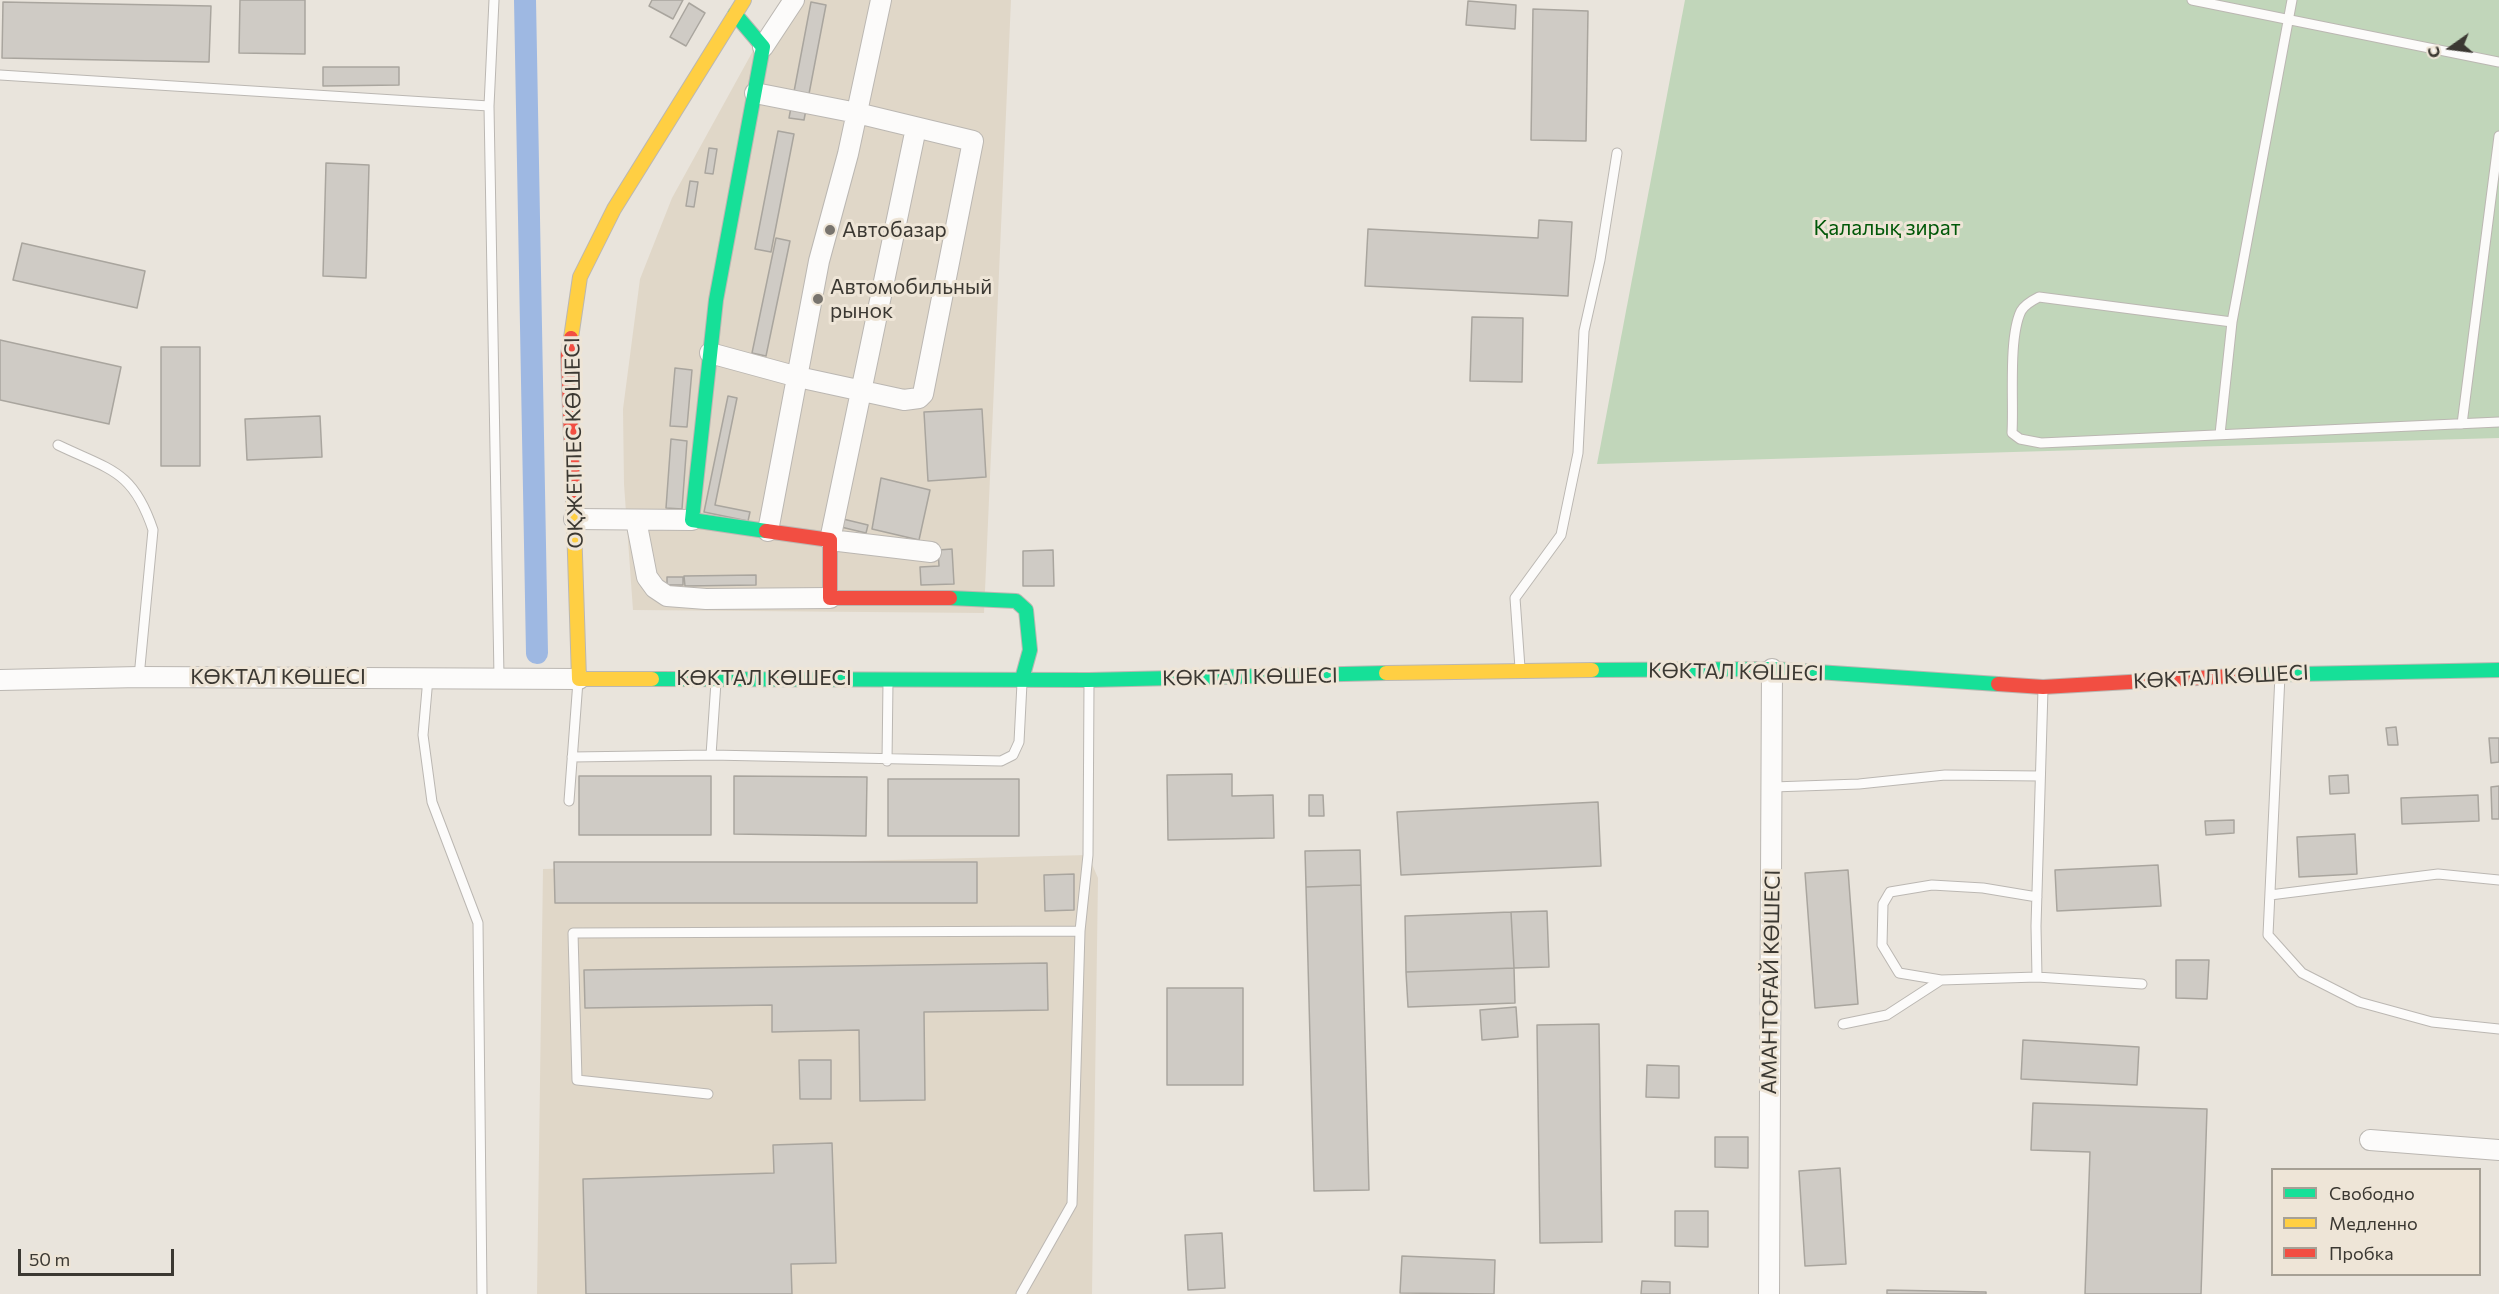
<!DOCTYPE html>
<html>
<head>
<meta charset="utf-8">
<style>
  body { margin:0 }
  #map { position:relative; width:2499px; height:1294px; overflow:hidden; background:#e9e4dc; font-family:Commissioner,sans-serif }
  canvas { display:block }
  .legend { position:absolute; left:2271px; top:1168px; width:210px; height:108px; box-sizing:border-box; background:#eee5d7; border:2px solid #a6a095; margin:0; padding:8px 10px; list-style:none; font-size:18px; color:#3b3832 }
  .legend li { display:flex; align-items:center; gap:12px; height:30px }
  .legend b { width:30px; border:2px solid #a6a095 }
  .north { position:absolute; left:2421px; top:18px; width:60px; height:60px; -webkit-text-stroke:4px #eee5d7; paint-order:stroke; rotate:256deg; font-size:16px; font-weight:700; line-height:24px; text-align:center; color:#3b3832 }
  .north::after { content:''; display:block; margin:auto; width:21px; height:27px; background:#3b3832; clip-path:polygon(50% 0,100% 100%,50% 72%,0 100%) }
  .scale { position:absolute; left:18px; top:1249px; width:156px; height:27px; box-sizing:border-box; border:3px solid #3b3832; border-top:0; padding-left:8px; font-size:18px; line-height:21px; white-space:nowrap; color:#3b3832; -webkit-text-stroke:4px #eee5d7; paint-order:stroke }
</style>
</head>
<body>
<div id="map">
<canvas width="2499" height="1294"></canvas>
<ul class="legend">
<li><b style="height:8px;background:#16e098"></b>Свободно</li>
<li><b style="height:8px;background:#ffcf43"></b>Медленно</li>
<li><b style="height:8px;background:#f24e42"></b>Пробка</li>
</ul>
<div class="north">С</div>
<div class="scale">50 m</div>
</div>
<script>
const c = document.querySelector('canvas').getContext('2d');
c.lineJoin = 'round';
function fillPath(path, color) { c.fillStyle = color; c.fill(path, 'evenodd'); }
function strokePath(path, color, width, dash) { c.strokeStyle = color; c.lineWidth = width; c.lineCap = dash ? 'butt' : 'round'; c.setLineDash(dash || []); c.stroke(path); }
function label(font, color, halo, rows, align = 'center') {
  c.font = font + ' Commissioner,sans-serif'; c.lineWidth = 6; c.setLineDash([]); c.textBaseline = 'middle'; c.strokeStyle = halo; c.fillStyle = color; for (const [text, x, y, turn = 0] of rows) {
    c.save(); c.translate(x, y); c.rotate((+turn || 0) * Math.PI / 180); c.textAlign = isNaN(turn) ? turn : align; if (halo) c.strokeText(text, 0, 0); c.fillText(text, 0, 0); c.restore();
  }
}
fillPath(new Path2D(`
  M781,0H1011L984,613L633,610L624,484L623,409L640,279L672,198Z
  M1088,855L1098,878L1092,1294H537L543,869Z`), '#e0d7c8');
fillPath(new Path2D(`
  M1685,0H2499V438L1597,464Z`), '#c1d6ba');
strokePath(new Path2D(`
  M525,0L537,653`), '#9eb8e2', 22);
const building = new Path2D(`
  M240,0H305V54L239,53Z
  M652,0H683L673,19L649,6Z
  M1468,1L1516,5L1515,29L1466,25Z
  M3,2L211,6L209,62L2,58Z
  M811,2L826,5L804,120L789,118Z
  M689,3L705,13L686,46L670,37Z
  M1533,9L1588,11L1586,141L1531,140Z
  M323,67H399V85L323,86Z
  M778,131L794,134L771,252L755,249Z
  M709,148L717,149L713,174L705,173Z
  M326,163L369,165L366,278L323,276Z
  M690,181L698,182L694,207L686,206Z
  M1539,220L1572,222L1568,296L1365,286L1368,229L1538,238Z
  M776,238L790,241L766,356L752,353Z
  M22,243L145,271L137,308L13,280Z
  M1472,317L1523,318L1522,382L1470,381Z
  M0,340L121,367L109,424L0,400Z
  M161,347H200V466H161Z
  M675,368L692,370L687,427L670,426Z
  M728,396L737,398L715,505L750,512L748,521L704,512Z
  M982,409L986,477L928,481L924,412Z
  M320,416L322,457L247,460L245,419Z
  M671,439L687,441L682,509L666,508Z
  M881,478L930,490L919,540L872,529Z
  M843,519L868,525L866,533L841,527Z
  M952,549L954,584L921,585L920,567L939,566L938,550Z
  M1053,550L1054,586H1023V551Z
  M756,575V585L685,586L684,576Z
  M667,577H683V585H667Z
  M2396,727L2398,745H2388L2386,728Z
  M2489,738H2499V762L2491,763Z
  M1232,774V796L1273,795L1274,838L1168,840L1167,775Z
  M2348,775L2349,793L2330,794L2329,776Z
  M579,776H711V835H579Z
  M734,776L867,777L866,836L734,834Z
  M888,779H1019V836H888Z
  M2499,786V819H2492L2491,787Z
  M1309,795H1323L1324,816H1309Z
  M2478,795L2479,821L2402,824L2401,798Z
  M1598,802L1601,866L1401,875L1397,812Z
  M2234,820V833L2206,835L2205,821Z
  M2355,834L2357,874L2299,877L2297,837Z
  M1360,850L1361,885L1306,887L1305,851Z
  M554,862H977V903H555Z
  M2158,865L2161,906L2057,911L2055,870Z
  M1848,870L1858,1004L1815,1008L1805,873Z
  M1074,874V910L1045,911L1044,875Z
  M1361,885L1369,1190L1314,1191L1306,887Z
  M1547,911L1549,967L1514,968L1511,912Z
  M1511,912L1514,968L1406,972L1405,916Z
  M2176,960H2209L2207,999L2176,998Z
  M1047,963L1048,1010L924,1012L925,1100L860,1101L859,1030L772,1032V1005L585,1008L584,970Z
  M1514,968L1515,1003L1408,1007L1406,972Z
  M1167,988H1243V1085H1167Z
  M1516,1007L1518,1037L1482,1040L1480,1010Z
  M1599,1024L1602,1242L1540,1243L1537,1025Z
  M2023,1040L2139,1047L2137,1085L2021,1079Z
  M799,1060H831V1099H800Z
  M1647,1065L1679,1066V1098L1646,1097Z
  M2033,1103L2207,1109L2201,1294H2085L2090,1152L2031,1150Z
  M1715,1137H1748V1168L1715,1167Z
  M832,1143L836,1263L791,1264L792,1294H586L583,1179L774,1173L773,1145Z
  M1840,1168L1846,1264L1805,1266L1799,1171Z
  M1675,1211H1708V1247L1675,1246Z
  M1222,1233L1225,1288L1188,1290L1185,1235Z
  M1402,1256L1495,1260L1494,1294L1400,1293Z
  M1642,1281L1670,1282V1294H1641Z
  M1887,1290L1986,1292V1294H1887Z`);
fillPath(building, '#cfcbc5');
strokePath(building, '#a9a59e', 1.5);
const lane = new Path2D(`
  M494,0L489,106L499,677
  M2192,0L2499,62
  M0,75L489,106
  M2232,322L2039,297C2033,300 2025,304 2021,311C2008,338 2014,402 2012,433L2020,439L2041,443L2499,422
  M2462,424L2499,136
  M2220,434L2232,322L2292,0
  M58,445C110,470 133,470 153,530L139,677
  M1520,668L1515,598L1561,535L1578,453L1584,331L1600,260L1617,153
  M2280,675L2268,935L2302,973L2359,1002L2432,1022L2499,1029
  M428,678L423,735L432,802L478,923L482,1294
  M711,755L716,682
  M572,757L711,755L1001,761L1013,755L1019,742L1022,683
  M887,761L888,682
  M1773,787L1859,784L1945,775L2040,776
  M569,801L578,681
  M2270,895L2438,874L2499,880
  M2037,897L1983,888L1932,885L1890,892L1883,904L1882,945L1899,973L1941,980L2037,977L2142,984
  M2037,977L2036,926L2043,689
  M1843,1024L1887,1015L1941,980
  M708,1094L577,1080L573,933L1080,931
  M1021,1294L1072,1204L1080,931L1088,855L1089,683`);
const street = new Path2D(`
  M763,47L794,0
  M916,128L830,540L931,552
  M710,353L798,377L904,400L919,398L923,394L973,141L857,113L755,93
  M574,519L692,520
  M636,520L647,577L655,588L667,596L706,599L830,598
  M768,531L819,261L848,154L881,0
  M0,680L139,677L579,679
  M2370,1140L2499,1150
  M1769,1294L1772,669`);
const fast = new Path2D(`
  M735,14L763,47L716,300L692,520L766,531
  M950,598L1016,601L1026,610L1030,650L1022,679
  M1592,670L1772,669L1998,684
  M2250,675L2499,670
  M652,679L1089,680L1386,673`);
const slow = new Path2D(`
  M571,338L580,277L614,209L744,0
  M573,493L579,679H652
  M1386,673L1592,670`);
const jam = new Path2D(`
  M571,338L568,355L573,493
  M766,531L830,540V598H950
  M1998,684L2043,687L2250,675`);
strokePath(lane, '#bbb7b2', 11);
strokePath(street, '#bbb7b2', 22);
strokePath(fast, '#bbb7b2', 16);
strokePath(slow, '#bbb7b2', 16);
strokePath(jam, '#bbb7b2', 16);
strokePath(lane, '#fcfbfa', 9);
strokePath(street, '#fcfbfa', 20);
strokePath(fast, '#16e098', 14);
strokePath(slow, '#ffcf43', 14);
strokePath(jam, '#f24e42', 14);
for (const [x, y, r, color] of [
  [830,230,6,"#78746e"],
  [818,299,6,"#78746e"]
]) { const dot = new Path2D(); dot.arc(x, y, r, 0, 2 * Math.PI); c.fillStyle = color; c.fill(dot); strokePath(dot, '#eee5d7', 2); }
label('21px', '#005808', '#eee5d7', [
  ["Қалалық зират",1887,228]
]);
label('21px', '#3b3832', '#eee5d7', [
  ["Автобазар",842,230],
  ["Автомобильный",830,287],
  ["рынок",830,311]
], 'left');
label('21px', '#3b3832', '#eee5d7', [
  ["ОҚЖЕТПЕС КӨШЕСІ",574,443,-91],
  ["КӨКТАЛ КӨШЕСІ",1736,672,1],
  ["КӨКТАЛ КӨШЕСІ",278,677],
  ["КӨКТАЛ КӨШЕСІ",1250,677,-1],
  ["КӨКТАЛ КӨШЕСІ",2221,677,-3],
  ["КӨКТАЛ КӨШЕСІ",764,678],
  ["АМАНТОҒАЙ КӨШЕСІ",1771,982,-89]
]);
</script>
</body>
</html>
